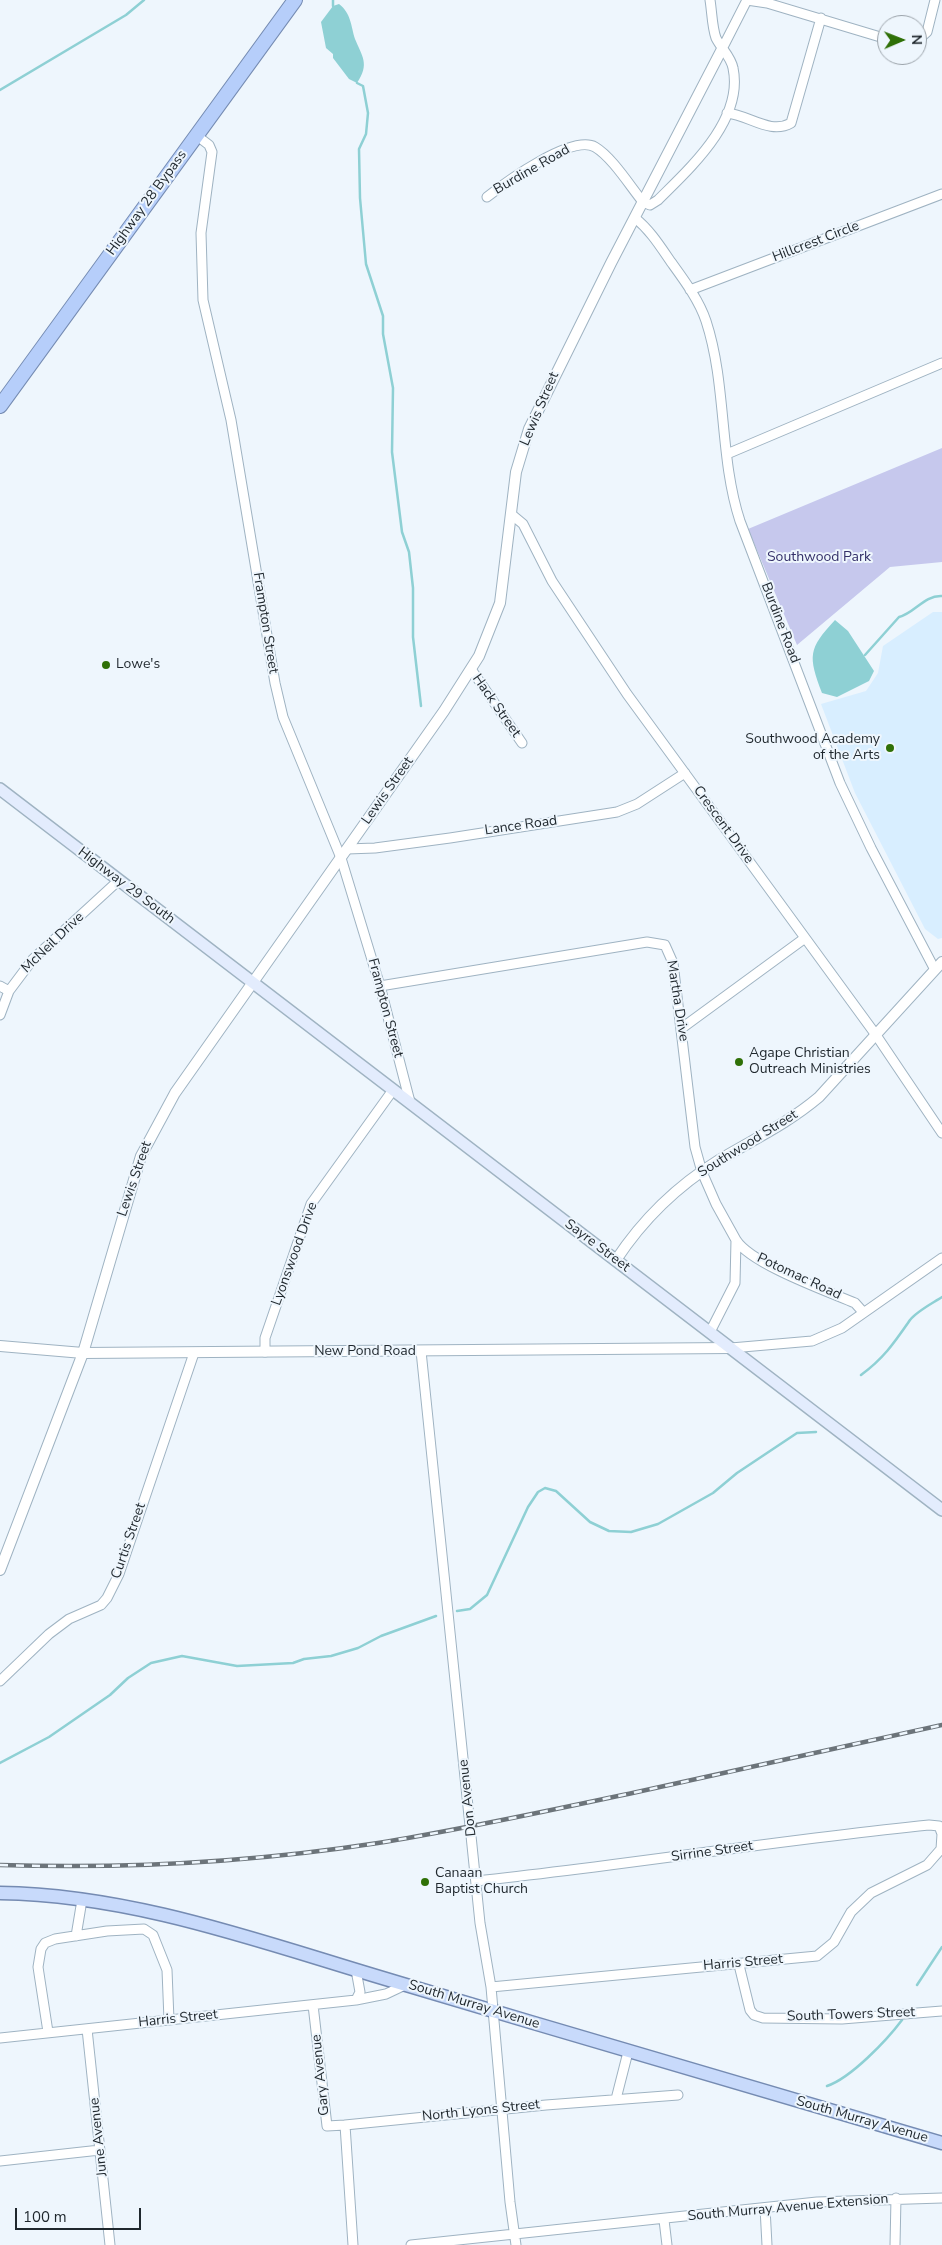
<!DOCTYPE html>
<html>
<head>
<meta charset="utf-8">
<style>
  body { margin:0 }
  #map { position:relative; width:942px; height:2245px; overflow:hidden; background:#eef6fd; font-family:"Nunito Sans",sans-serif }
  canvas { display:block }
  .north { position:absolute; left:877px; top:15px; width:50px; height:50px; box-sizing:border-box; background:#eef6fd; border:1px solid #9ba3aa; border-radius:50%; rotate:89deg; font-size:14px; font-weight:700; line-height:20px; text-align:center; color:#1f272d }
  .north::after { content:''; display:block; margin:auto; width:18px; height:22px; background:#2f7007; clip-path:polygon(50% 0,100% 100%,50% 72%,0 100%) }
  .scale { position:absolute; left:15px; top:2208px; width:126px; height:22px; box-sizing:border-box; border:2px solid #1f272d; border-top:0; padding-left:6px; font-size:15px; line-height:18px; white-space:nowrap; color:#1f272d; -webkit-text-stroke:4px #eef6fd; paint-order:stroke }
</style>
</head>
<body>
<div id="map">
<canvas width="942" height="2245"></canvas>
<div class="north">N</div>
<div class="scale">100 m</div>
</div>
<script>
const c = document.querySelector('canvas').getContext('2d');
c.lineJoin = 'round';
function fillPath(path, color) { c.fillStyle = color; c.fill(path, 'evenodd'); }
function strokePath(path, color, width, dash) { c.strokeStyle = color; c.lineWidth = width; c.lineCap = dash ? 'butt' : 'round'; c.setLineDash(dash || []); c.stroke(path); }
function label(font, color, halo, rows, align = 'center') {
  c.font = font + ' "Nunito Sans",sans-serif'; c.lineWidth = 4; c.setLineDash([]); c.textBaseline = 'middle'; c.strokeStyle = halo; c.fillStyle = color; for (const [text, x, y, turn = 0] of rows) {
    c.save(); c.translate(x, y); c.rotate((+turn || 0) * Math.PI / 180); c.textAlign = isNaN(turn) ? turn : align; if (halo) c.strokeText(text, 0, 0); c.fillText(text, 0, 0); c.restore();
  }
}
fillPath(new Path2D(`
  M933,612H942V938L938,939L925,929L855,793L821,704L866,691L878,673L883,646Z`), '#d8eeff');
fillPath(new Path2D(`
  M942,448V562L890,567L797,645L748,529Z`), '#c6c8ed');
fillPath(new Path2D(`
  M339,4C351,13 351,26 355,39C362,56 370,64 357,83L349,79L333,58V54L326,48L321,22L333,6Z
  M835,620L848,631L874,671L869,681L837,697L822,693C808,656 808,649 835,620Z`), '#8ed0d4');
strokePath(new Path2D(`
  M333,6V0
  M357,83L363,86L368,113L366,134L359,149L360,198L366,264L383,316V334L393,388L392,452L402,532L409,552L413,588V637L421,706
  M0,90L126,15L144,0
  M865,655L899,617C915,613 924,595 942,596
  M861,1375C884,1358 894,1343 910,1320C917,1311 933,1303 942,1297
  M457,1611L470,1609L487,1595L528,1507L538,1492L545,1488L556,1491L590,1522L609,1531L631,1532L658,1524L713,1493L737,1473L797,1433L816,1432
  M0,1763L49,1737L110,1695L128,1678L151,1663L182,1656L237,1666L293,1663L304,1659L331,1656L358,1648L381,1636L436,1616
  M917,1985L942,1947
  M827,2086C851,2078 887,2040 902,2020`), '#8ed0d4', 2.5);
const minor = new Path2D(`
  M747,0L767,3L887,39
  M917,41L927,32L935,0
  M722,49L747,0
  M727,113C749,115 770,135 791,123L821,18
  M196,135L209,145L212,152L201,233L203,300L231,420L275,683L283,717L341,858L380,986L410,1102
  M487,197C506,182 572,134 595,147C612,157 630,186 643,202L650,205L658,200C690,168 744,120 733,68C731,57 721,48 716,38C712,27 712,12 710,0
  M635,218C650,230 660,246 671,262C684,280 699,300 706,321C727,385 719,457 740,521L840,783L871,848L934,968
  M690,290L942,194
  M727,454L942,363
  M511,514L523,524L552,581L627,694L876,1035L942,1133
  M471,669L522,743
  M347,849L375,848L450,838L617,812L637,804L685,773
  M0,986L9,991
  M380,986L647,942L665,945L673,963L695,1147L702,1172L716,1204L736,1240L735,1283L710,1332
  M0,1015L9,991L33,959L118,881
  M682,1028L805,938
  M736,1240C751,1264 827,1291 855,1303L863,1312
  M731,1348L812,1341L842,1328L942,1258
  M421,1351L480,1923L491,1987L510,2202L516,2245
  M265,1352V1338L311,1204L393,1090
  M0,1681L49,1634L69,1619L101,1605L107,1598L119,1574L194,1353
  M476,1881C628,1865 778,1840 929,1825L939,1826L942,1834
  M76,1936L82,1900
  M739,1965L750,2010L754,2015L763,2018L842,2019L942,2011
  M491,1987L817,1956L834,1942L851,1912L871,1893L927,1865L941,1849L942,1834
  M356,2000L360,1992L356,1970
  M313,2005L327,2126L345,2125L353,2245
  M87,2029L110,2245
  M48,2032L38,1967L41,1949L45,1943L55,1939L107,1931L144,1929L153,1935L167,1970L169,2020
  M0,2038L356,2000L386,1994L405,1985
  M616,2099L628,2052
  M345,2125L546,2105L678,2095
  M0,2161L100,2150
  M765,2208L767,2245
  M664,2220L667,2245
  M411,2245L817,2202L942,2198
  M895,2245L896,2198`);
const tertiary = new Path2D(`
  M616,1260C643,1219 677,1186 719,1160C754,1139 787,1124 819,1097L942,962
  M0,1346L83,1353L731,1348
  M0,1570L83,1353L141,1156L175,1093L444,711L479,656L500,603L516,472L529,429L611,263L722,49`);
const secondary = new Path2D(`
  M0,789L942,1510`);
const primary = new Path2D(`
  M0,1893C137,1895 266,1944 396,1982C578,2036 760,2091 942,2143`);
const trunk = new Path2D(`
  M0,406L295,0`);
strokePath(minor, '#9fb3c2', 11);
strokePath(tertiary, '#9fb3c2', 12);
strokePath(secondary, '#9fb3c2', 14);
strokePath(primary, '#758bb2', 15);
strokePath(trunk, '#758bb2', 16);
strokePath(minor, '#fff', 9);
strokePath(tertiary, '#fff', 10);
strokePath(secondary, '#e3ecfd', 11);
strokePath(primary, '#c8dafb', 12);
strokePath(trunk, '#b6cefa', 14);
const rail = new Path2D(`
  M0,1865C126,1869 254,1862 378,1843C465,1829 551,1810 637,1792C739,1770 840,1747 942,1725`);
strokePath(rail, '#6c747a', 4.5);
strokePath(rail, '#eef6fd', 2.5, [8]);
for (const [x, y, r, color] of [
  [106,665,5,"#2f7007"],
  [890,748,5,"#2f7007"],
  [739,1062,5,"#2f7007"],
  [425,1882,5,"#2f7007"]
]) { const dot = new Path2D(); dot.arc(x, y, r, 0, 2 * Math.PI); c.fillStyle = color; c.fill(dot); strokePath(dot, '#eef6fd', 2); }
label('14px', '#1f272d', '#eef6fd', [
  ["Burdine Road",532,170,-30],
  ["Highway 28 Bypass",147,203,-54],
  ["Hillcrest Circle",816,242,-21],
  ["Lewis Street",540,409,-67],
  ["Frampton Street",265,623,81],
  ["Burdine Road",780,623,69],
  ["Hack Street",496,706,55],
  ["Lewis Street",388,791,-55],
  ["Crescent Drive",723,825,54],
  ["Lance Road",521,826,-8],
  ["Highway 29 South",126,886,37],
  ["McNeil Drive",53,943,-44],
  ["Martha Drive",677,1001,81],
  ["Frampton Street",385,1008,75],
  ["Southwood Street",748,1144,-32],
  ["Lewis Street",135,1179,-71],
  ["Sayre Street",597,1246,37],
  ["Lyonswood Drive",295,1254,-70],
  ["Potomac Road",799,1277,25],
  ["New Pond Road",365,1352],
  ["Curtis Street",129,1541,-71],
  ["Don Avenue",468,1798,-96],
  ["Sirrine Street",712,1852,-8],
  ["Harris Street",743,1963,-5],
  ["South Murray Avenue",474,2005,17],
  ["South Towers Street",851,2015,-2],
  ["Harris Street",178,2019,-6],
  ["Gary Avenue",321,2075,-96],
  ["North Lyons Street",481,2111,-6],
  ["South Murray Avenue",862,2120,16],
  ["June Avenue",99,2137,-96],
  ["South Murray Avenue Extension",788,2208,-5]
]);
label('14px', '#343069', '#eef6fd', [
  ["Southwood Park",819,558]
]);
label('14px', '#1f272d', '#eef6fd', [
  ["Lowe's",116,665],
  ["Southwood Academy",880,740,"right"],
  ["of the Arts",880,756,"right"],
  ["Agape Christian",749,1054],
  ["Outreach Ministries",749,1070],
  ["Canaan",435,1874],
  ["Baptist Church",435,1890]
], 'left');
</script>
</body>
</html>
